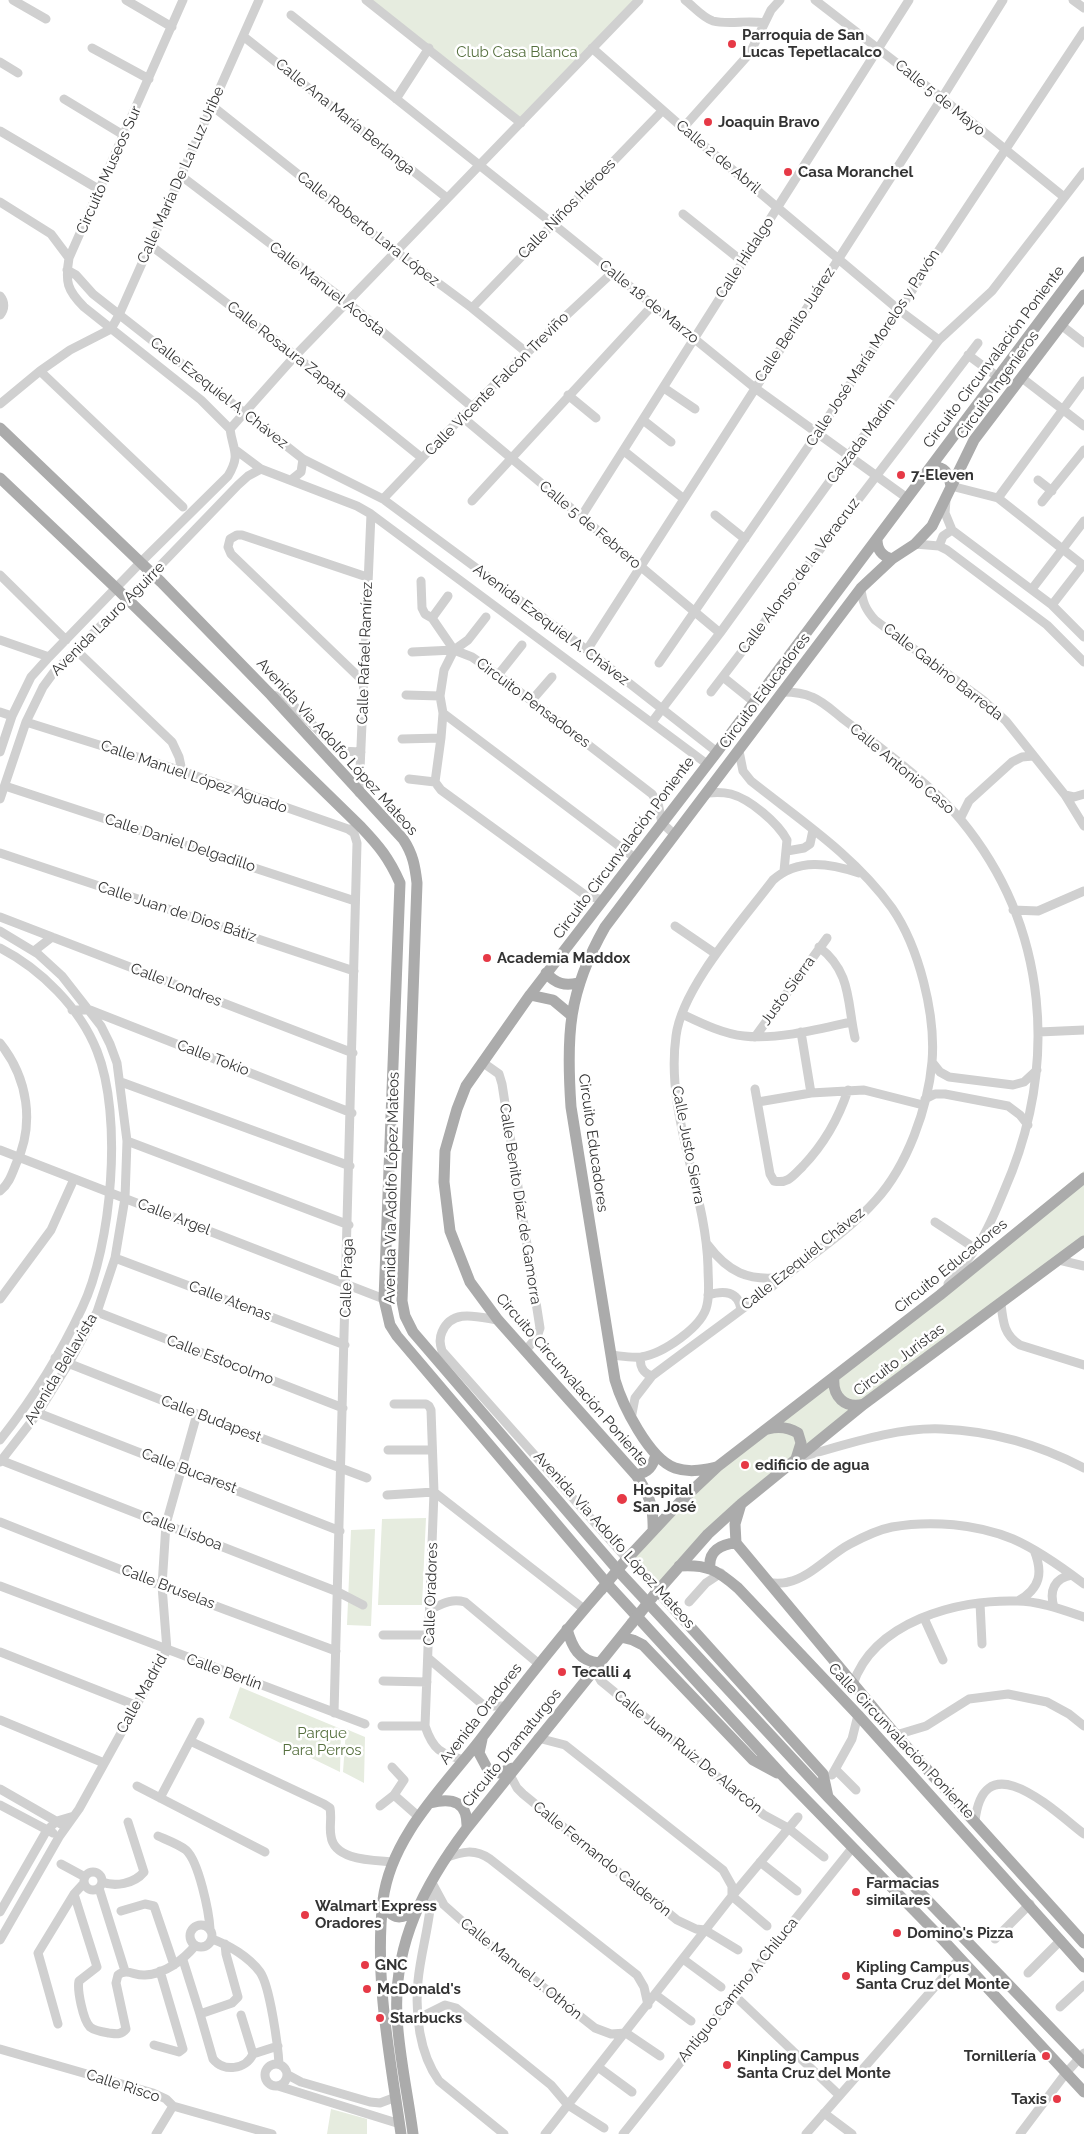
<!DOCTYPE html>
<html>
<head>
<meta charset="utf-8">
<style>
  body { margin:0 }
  canvas { display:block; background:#fff }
</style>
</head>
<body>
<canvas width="1084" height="2134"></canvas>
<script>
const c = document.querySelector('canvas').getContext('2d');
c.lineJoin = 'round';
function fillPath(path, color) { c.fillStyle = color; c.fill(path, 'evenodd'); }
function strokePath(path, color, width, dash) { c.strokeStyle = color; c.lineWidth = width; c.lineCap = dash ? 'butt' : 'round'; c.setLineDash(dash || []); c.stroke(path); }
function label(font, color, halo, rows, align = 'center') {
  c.font = font + ' Raleway,sans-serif'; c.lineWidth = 5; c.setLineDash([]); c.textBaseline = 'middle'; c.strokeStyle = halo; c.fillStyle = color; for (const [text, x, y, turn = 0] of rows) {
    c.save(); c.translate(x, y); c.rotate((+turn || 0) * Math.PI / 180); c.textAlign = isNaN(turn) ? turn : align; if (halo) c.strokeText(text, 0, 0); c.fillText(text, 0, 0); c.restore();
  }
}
fillPath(new Path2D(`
  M366,0H639L521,123Z
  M1084,1171V1238L794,1456L658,1588L628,1558L681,1501Z
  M426,1518L422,1605H378L382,1519Z
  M375,1529L371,1626L347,1625L351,1530Z
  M240,1687L341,1729L340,1772L229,1718Z
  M346,1729L365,1737L364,1783L343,1772Z
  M331,2109L367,2119V2134H327Z`), '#e6ecdf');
strokePath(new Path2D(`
  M13,0L46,19
  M126,0L172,27
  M183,0L69,258C65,282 67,290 84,307L201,400L230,429
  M366,0L521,123
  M685,0C694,7 703,18 713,21C728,25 747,20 764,23
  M815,0L942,98L1064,197
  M1073,0L1084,8
  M291,15L552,223L755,388L907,498
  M243,36L447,198
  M92,48L149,79
  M592,48L683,128L899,310L939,340
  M0,62L18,73
  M64,99L125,136
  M396,99L429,48
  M211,105L387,245L472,308L526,352
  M683,128L750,53L771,10L780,0
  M0,131L100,190
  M180,175L347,302L471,406
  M0,202L51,234L69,258
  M683,214L743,262
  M150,245L282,345L422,458
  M67,270L76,275L93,294L303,459L383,499L587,650L717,752
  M0,296C5,302 5,309 0,315
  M472,308L662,111
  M1061,325L1084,343
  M968,355L998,377
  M40,371L183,507
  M1022,378L1084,426
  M664,388L695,409
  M568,395L596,418
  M0,404L40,371L70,350L111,329L119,315L259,0
  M461,416L720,633
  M643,420L671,442
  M230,429L295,356L639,0
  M237,451L261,469L357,506L371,514L707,764
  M624,451L684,499
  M291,480L301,472L303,459
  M1038,480L1052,491
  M951,486L998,498L1084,566
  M998,498L1084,381
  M383,499C457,420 533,345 613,272
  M946,500L945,513L952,530L1052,605L1084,637
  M472,501L653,305
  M1042,502L1084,450
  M715,515L745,539
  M581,517L909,0
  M915,544L939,546L947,550L1047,625L1084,662
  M939,546L943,536L952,530
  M0,575L66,640
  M421,581L422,608L425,614L432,618L454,650
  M861,588C862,602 866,610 875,620L983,700L1006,721L1065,795L1084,826
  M1032,589L1084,521
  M1052,605L1083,565
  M486,617L468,640L454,650L444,670L440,696L443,713L441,738L435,782L441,790L585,895L603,900
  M432,618L448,596
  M0,640L49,657
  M76,650L172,742L179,757L182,771
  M587,650L942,98L1003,0
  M412,652L454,650L472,657L498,675L652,794L658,803L662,823L675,835
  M659,663L817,434L1084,31
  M498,675L522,645
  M723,677L754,702
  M364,682L231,554L228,547L230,539L237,535H242L367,577
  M711,692L978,343
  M783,692C793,692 803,693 812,697C824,702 833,711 843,719C859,731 875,743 891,756C915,775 941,796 961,820C1049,927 1059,1066 1004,1191C996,1210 988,1231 976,1248C968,1261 957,1272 948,1284
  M271,695L286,698L339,751L361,752
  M406,695L440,696
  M532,700L552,677
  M0,712L12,716
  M443,713L635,858
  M26,722L182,771L348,829H353
  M652,722L720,633L848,456L939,340L992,291L1084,172
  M402,739L441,738
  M0,752L12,716L31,677L49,657L141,562L228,476C241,454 233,451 230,429
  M409,779L435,782
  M5,786L355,901
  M359,793L371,514
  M708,793C716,792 723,792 731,794C750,799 778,823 787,840L784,871
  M1065,795L1074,797L1084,794
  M0,799L26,722L43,687L54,672L128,599L238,485L248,476L261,469
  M960,819L969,801L1012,762L1022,757L1033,756
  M787,851L804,848L810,844L813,830
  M0,853L354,971
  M1013,910L1038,911L1084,891
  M0,917L353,1053
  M675,926L716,954
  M0,931L38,954L62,976L101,1026L110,1044L117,1063L127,1141L125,1198L115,1258L97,1312L69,1363L38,1413L0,1462
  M819,947C852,972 847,1003 855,1038
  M0,948C41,969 80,1008 97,1051C123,1116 112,1245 82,1308C60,1355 32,1400 0,1440
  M34,951L52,937
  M72,1010H90L352,1113
  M682,1014C701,1023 723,1034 744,1036C776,1040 820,1029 851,1022
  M801,1032L811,1093
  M1039,1032L1084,1030
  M755,1037L827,938
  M0,1043C28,1078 35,1124 16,1164C12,1174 9,1184 0,1191
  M482,1062L499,1074L502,1084L540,1328L537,1337L526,1350
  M932,1062L940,1072L949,1077L1013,1085L1024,1082L1037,1070
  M121,1082L350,1166
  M755,1089L770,1174L774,1181C788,1184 793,1176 803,1166C824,1144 838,1120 848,1090
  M925,1099L935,1094H945L1008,1106L1020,1115L1028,1125
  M758,1102L811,1093L864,1090L923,1105
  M127,1141L349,1225
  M0,1150L384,1299
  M935,1222L976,1249
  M707,1244C728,1272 748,1282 784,1277
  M115,1258L345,1345
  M1059,1260L1084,1266
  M708,1295C724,1290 738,1291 741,1309
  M0,1299L51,1230L74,1179
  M1001,1304C1003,1322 1004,1335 1020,1345L1084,1365
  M97,1312L343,1408
  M498,1320C478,1317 452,1308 442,1332C439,1339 440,1344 442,1351L627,1559
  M611,1355C621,1356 631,1358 641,1357C662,1354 703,1327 707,1305C710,1293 708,1280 708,1267C706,1190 665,1115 676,1036C682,987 743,920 773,880C798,858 829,863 859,873
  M641,1357C639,1366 643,1373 652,1376
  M55,1358L197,1414L367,1478
  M394,1404H426L429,1406L431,1410L434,1492L425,1726C433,1750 441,1754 464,1760
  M38,1413L340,1531
  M631,1419L635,1398L652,1376C701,1339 752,1303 801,1264C826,1245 854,1225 876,1200C907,1166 928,1108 932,1062C936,1015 919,947 892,908C855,856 800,820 751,781L743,771L739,751
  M388,1450H432
  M801,1457C845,1445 896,1427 942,1429C992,1431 1040,1445 1084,1468
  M0,1460L338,1592L363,1605
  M434,1492L584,1609
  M387,1495L434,1492
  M0,1522L162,1586L336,1651
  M769,1583C775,1583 782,1584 788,1582C811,1577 829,1555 850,1544C863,1537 877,1530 892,1527C931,1520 977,1524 1013,1539C1038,1550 1063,1568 1084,1584
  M0,1586L365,1724
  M1018,1601C1041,1588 1043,1572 1034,1550
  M689,1602L706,1583L721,1573
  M980,1603L982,1644
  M1054,1607C1049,1591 1054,1578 1072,1575
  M431,1609C442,1604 451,1598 465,1602L539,1664
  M924,1618L943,1660
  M383,1635H429
  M0,1652L135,1705
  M428,1658L482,1704L492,1706H507
  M594,1669L601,1681L764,1815L788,1828L824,1857
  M383,1681L427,1682
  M853,1684C874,1622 957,1599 1017,1601C1039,1601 1063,1610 1084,1617
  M334,1713L357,843L354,833L348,829
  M0,1720L104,1763
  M382,1726H425
  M896,1735L926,1726L969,1699L1008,1694L1047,1702L1069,1714L1084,1726
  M538,1738L565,1745L723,1870L732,1886V1896L767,1926
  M190,1741L324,1804L330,1808C332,1818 329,1827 331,1836C334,1861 374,1860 393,1862
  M836,1770L856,1790
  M509,1773L517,1788L523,1794L677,1920L696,1929L705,1930L738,1950
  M832,1775L852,1739L858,1715
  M137,1786L265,1852
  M0,1789L61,1824
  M394,1795L419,1817
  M160,1798L200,1722
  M0,1805L53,1833
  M380,1806L394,1795L404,1780L392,1767
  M975,1821C984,1742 1054,1811 1084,1834
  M158,1836C167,1840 178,1844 186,1850C199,1862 209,1912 210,1929
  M445,1858C462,1852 474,1848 490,1859L637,1975L644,1987L648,2005
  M760,1862L797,1891
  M61,1864L85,1877
  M84 1881a9 9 0 1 1 18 0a9 9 0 1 1-18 0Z
  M431,1881L444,1905L480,1937L595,2028L611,2034L626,2033L660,2056
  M102,1882C115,1887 134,1884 144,1872L128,1822
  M432,1885C432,1918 421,1949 418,1981C415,2014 419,2053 439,2081L504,2134
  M99,1888L125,1971
  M74,1894L97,1967L79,1981C77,1990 83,2020 90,2027C95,2031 103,2032 109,2033C117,2034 121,2035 126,2029L116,1983L118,1975C127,1968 135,1976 145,1975C165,1974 183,1960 195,1946
  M121,1911L145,1904L154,1906L174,1965
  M0,1912L47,1830L57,1821L74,1816
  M190 1936a11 11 0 1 1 22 0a11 11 0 1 1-22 0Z
  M212,1939C229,1945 249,1957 260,1972C270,1986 278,2046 279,2064
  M995,1939L1030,1904
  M0,1940L59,1837L79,1809L167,1650L162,1586L166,1524L197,1414
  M225,1944L226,1954L238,1997L232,2003L200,2014L213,2059C223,2072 246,2070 253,2054L241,2015
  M683,1959L721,1987
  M183,1960L200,2014
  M1028,1973L1061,1940
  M656,1995L691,2021
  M734,1995L839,2095
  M1060,2007L1084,1985
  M419,2018L445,2005L456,2008L551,2085L568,2105L604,2128
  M58,2024L38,1953L74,1894L84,1883
  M154,2045L179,2052L183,2049L160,1971
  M0,2049L153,2093L166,2099L173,2106L272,2134
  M253,2054L278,2046
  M265 2075a11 11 0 1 1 22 0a11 11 0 1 1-22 0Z
  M598,2067L632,2092
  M288,2075L301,2082L370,2102L380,2103L396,2097
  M278,2086L400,2124
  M824,2113L852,2134
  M156,2134L173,2106
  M545,2134L732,1896L798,1817
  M623,2134L853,1847
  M806,2134L960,1958
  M1020,2134L1066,2073L1084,2053`), '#d0d0d0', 9);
strokePath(new Path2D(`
  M0,428L161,582L271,695L403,839C413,854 415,866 417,883L402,1301L405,1316L413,1332L622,1575L828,1797L1084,2063
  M931,467C945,466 948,472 951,486
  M0,478L116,588L361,827C379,846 389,858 400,883L384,1299L390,1325L397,1336L610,1587L784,1777L944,1941L1084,2092
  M877,539C877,550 882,556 892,559
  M546,973C556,984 565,986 578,983
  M530,995L553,1000L571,1015
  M834,1377C832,1397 845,1409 864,1404
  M768,1429C779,1426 788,1427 798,1433L801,1443L796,1459
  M717,1467C702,1470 690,1473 675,1468C649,1459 622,1404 615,1380L571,1107C566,1035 568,992 605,927L861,588L892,559L915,544L932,526L974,440L1084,295
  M636,1475C649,1472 652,1467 656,1455
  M741,1504L735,1524L736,1543L896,1735L1084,1943
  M653,1531C654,1508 649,1493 636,1475L498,1320L470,1282L450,1231L444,1182L445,1151L457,1109L466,1086L530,995L717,752L1084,262
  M625,1561L681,1501L717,1467L940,1295L1084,1178
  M679,1566C707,1564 717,1570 738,1588L858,1715L1084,1967
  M710,1568C708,1551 721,1544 736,1543
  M658,1591L823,1774L828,1797
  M655,1594L708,1534L741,1504L864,1404L1084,1241
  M567,1629C572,1647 579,1661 599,1663
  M621,1637L633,1640L643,1645L753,1760L777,1773
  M482,1739L479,1753L487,1768L499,1773L513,1768
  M430,1803C453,1797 468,1802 467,1828
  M384,1901C391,1922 403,1920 417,1908
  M401,2134C390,2057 374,1978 383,1900C391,1837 442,1789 480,1740C519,1689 559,1638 601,1590
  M413,2134C408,2095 399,2056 397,2017C393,1944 424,1885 467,1828L632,1623`), '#ababab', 11);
strokePath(new Path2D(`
  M601,1590L625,1561
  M632,1623L655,1594`), '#ababab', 11);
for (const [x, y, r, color] of [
  [732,44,5,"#e63946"],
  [708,122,5,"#e63946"],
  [788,172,5,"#e63946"],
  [901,475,5,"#e63946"],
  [487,958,5,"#e63946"],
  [745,1465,5,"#e63946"],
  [622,1499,6,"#e63946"],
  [562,1672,5,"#e63946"],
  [856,1892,5,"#e63946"],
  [305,1915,5,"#e63946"],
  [897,1933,5,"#e63946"],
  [365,1965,5,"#e63946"],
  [846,1976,5,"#e63946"],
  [367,1989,5,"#e63946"],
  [380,2018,5,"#e63946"],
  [1046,2056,5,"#e63946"],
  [727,2065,5,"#e63946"],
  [1057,2099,5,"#e63946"]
]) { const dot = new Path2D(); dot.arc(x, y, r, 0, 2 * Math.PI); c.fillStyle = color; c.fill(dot); strokePath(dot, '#fff', 2); }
label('bold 15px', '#333', '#fff', [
  ["Parroquia de San",742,35],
  ["Lucas Tepetlacalco",742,52],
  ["Joaquin Bravo",718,122],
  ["Casa Moranchel",798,172],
  ["7-Eleven",911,475],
  ["Academia Maddox",497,958],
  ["edificio de agua",755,1465],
  ["Hospital",633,1490],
  ["San José",633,1507],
  ["Tecalli 4",572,1672],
  ["Farmacias",866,1883],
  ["similares",866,1900],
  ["Walmart Express",315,1906],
  ["Oradores",315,1923],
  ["Domino's Pizza",907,1933],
  ["GNC",375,1965],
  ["Kipling Campus",856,1967],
  ["Santa Cruz del Monte",856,1984],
  ["McDonald's",377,1989],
  ["Starbucks",390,2018],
  ["Kinpling Campus",737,2056],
  ["Santa Cruz del Monte",737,2073],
  ["Tornillería",1036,2056,"right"],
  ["Taxis",1047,2099,"right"]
], 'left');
label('15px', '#56703f', '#fff', [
  ["Club Casa Blanca",517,52],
  ["Parque",322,1733],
  ["Para Perros",322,1750]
]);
label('15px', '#333', '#fff', [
  ["Calle 5 de Mayo",940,98,39],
  ["Calle Ana María Berlanga",345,117,39],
  ["Calle 2 de Abril",718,157,40],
  ["Circuito Museos Sur",109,170,-66],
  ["Calle María De La Luz Uribe",181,175,-66],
  ["Calle Niños Héroes",567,209,-46],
  ["Calle Roberto Lara López",368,229,38],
  ["Calle Hidalgo",745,258,-57],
  ["Calle Manuel Acosta",327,289,38],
  ["Calle 18 de Marzo",649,302,39],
  ["Calle Benito Juárez",795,325,-57],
  ["Calle José María Morelos y Pavón",873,348,-57],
  ["Calle Rosaura Zapata",287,350,38],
  ["Circuito Circunvalación Poniente",994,357,-53],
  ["Calle Vicente Falcón Treviño",497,384,-45],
  ["Circuito Ingenieros",998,385,-54],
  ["Calle Ezequiel A. Chávez",219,393,38],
  ["Calzada Madín",861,441,-53],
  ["Calle 5 de Febrero",590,525,40],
  ["Calle Alonso de la Veracruz",799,576,-53],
  ["Avenida Lauro Aguirre",108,619,-45],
  ["Avenida Ezequiel A. Chávez",551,625,37],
  ["Calle Rafael Ramírez",365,653,-88],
  ["Calle Gabino Barreda",943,672,38],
  ["Circuito Educadores",765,691,-53],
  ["Circuito Pensadores",533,703,37],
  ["Avenida Via Adolfo López Mateos",337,747,48],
  ["Calle Antonio Caso",902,769,40],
  ["Calle Manuel López Aguado",194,777,19],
  ["Calle Daniel Delgadillo",180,843,18],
  ["Circuito Circunvalación Poniente",624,848,-53],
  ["Calle Juan de Dios Bátiz",177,912,18],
  ["Calle Londres",176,985,21],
  ["Justo Sierra",788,991,-54],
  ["Calle Tokio",213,1058,21],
  ["Circuito Educadores",593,1143,82],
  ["Calle Justo Sierra",688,1145,79],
  ["Avenida Via Adolfo López Mateos",392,1188,-89],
  ["Calle Benito Díaz de Gamorra",520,1204,81],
  ["Calle Argel",174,1217,21],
  ["Calle Ezequiel Chávez",803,1259,-39],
  ["Circuito Educadores",951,1266,-39],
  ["Calle Praga",347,1278,-88],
  ["Calle Atenas",230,1301,21],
  ["Calle Estocolmo",220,1360,21],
  ["Circuito Juristas",899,1360,-37],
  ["Avenida Bellavista",61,1369,-59],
  ["Circuito Circunvalación Poniente",572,1380,49],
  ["Calle Budapest",211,1419,21],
  ["Calle Bucarest",189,1471,21],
  ["Calle Lisboa",182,1531,21],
  ["Avenida Via Adolfo López Mateos",614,1540,48],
  ["Calle Bruselas",168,1587,21],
  ["Calle Oradores",431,1594,-88],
  ["Calle Berlín",224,1672,20],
  ["Calle Madrid",142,1694,-61],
  ["Avenida Oradores",481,1714,-52],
  ["Calle Circunvalación Poniente",901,1741,47],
  ["Circuito Dramaturgos",512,1748,-51],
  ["Calle Juan Ruíz De Alarcón",688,1752,39],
  ["Calle Fernando Calderón",602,1859,39],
  ["Calle Manuel J. Othón",521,1969,39],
  ["Antiguo Camino A Chiluca",738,1990,-51],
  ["Calle Risco",123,2086,18]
]);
</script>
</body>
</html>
